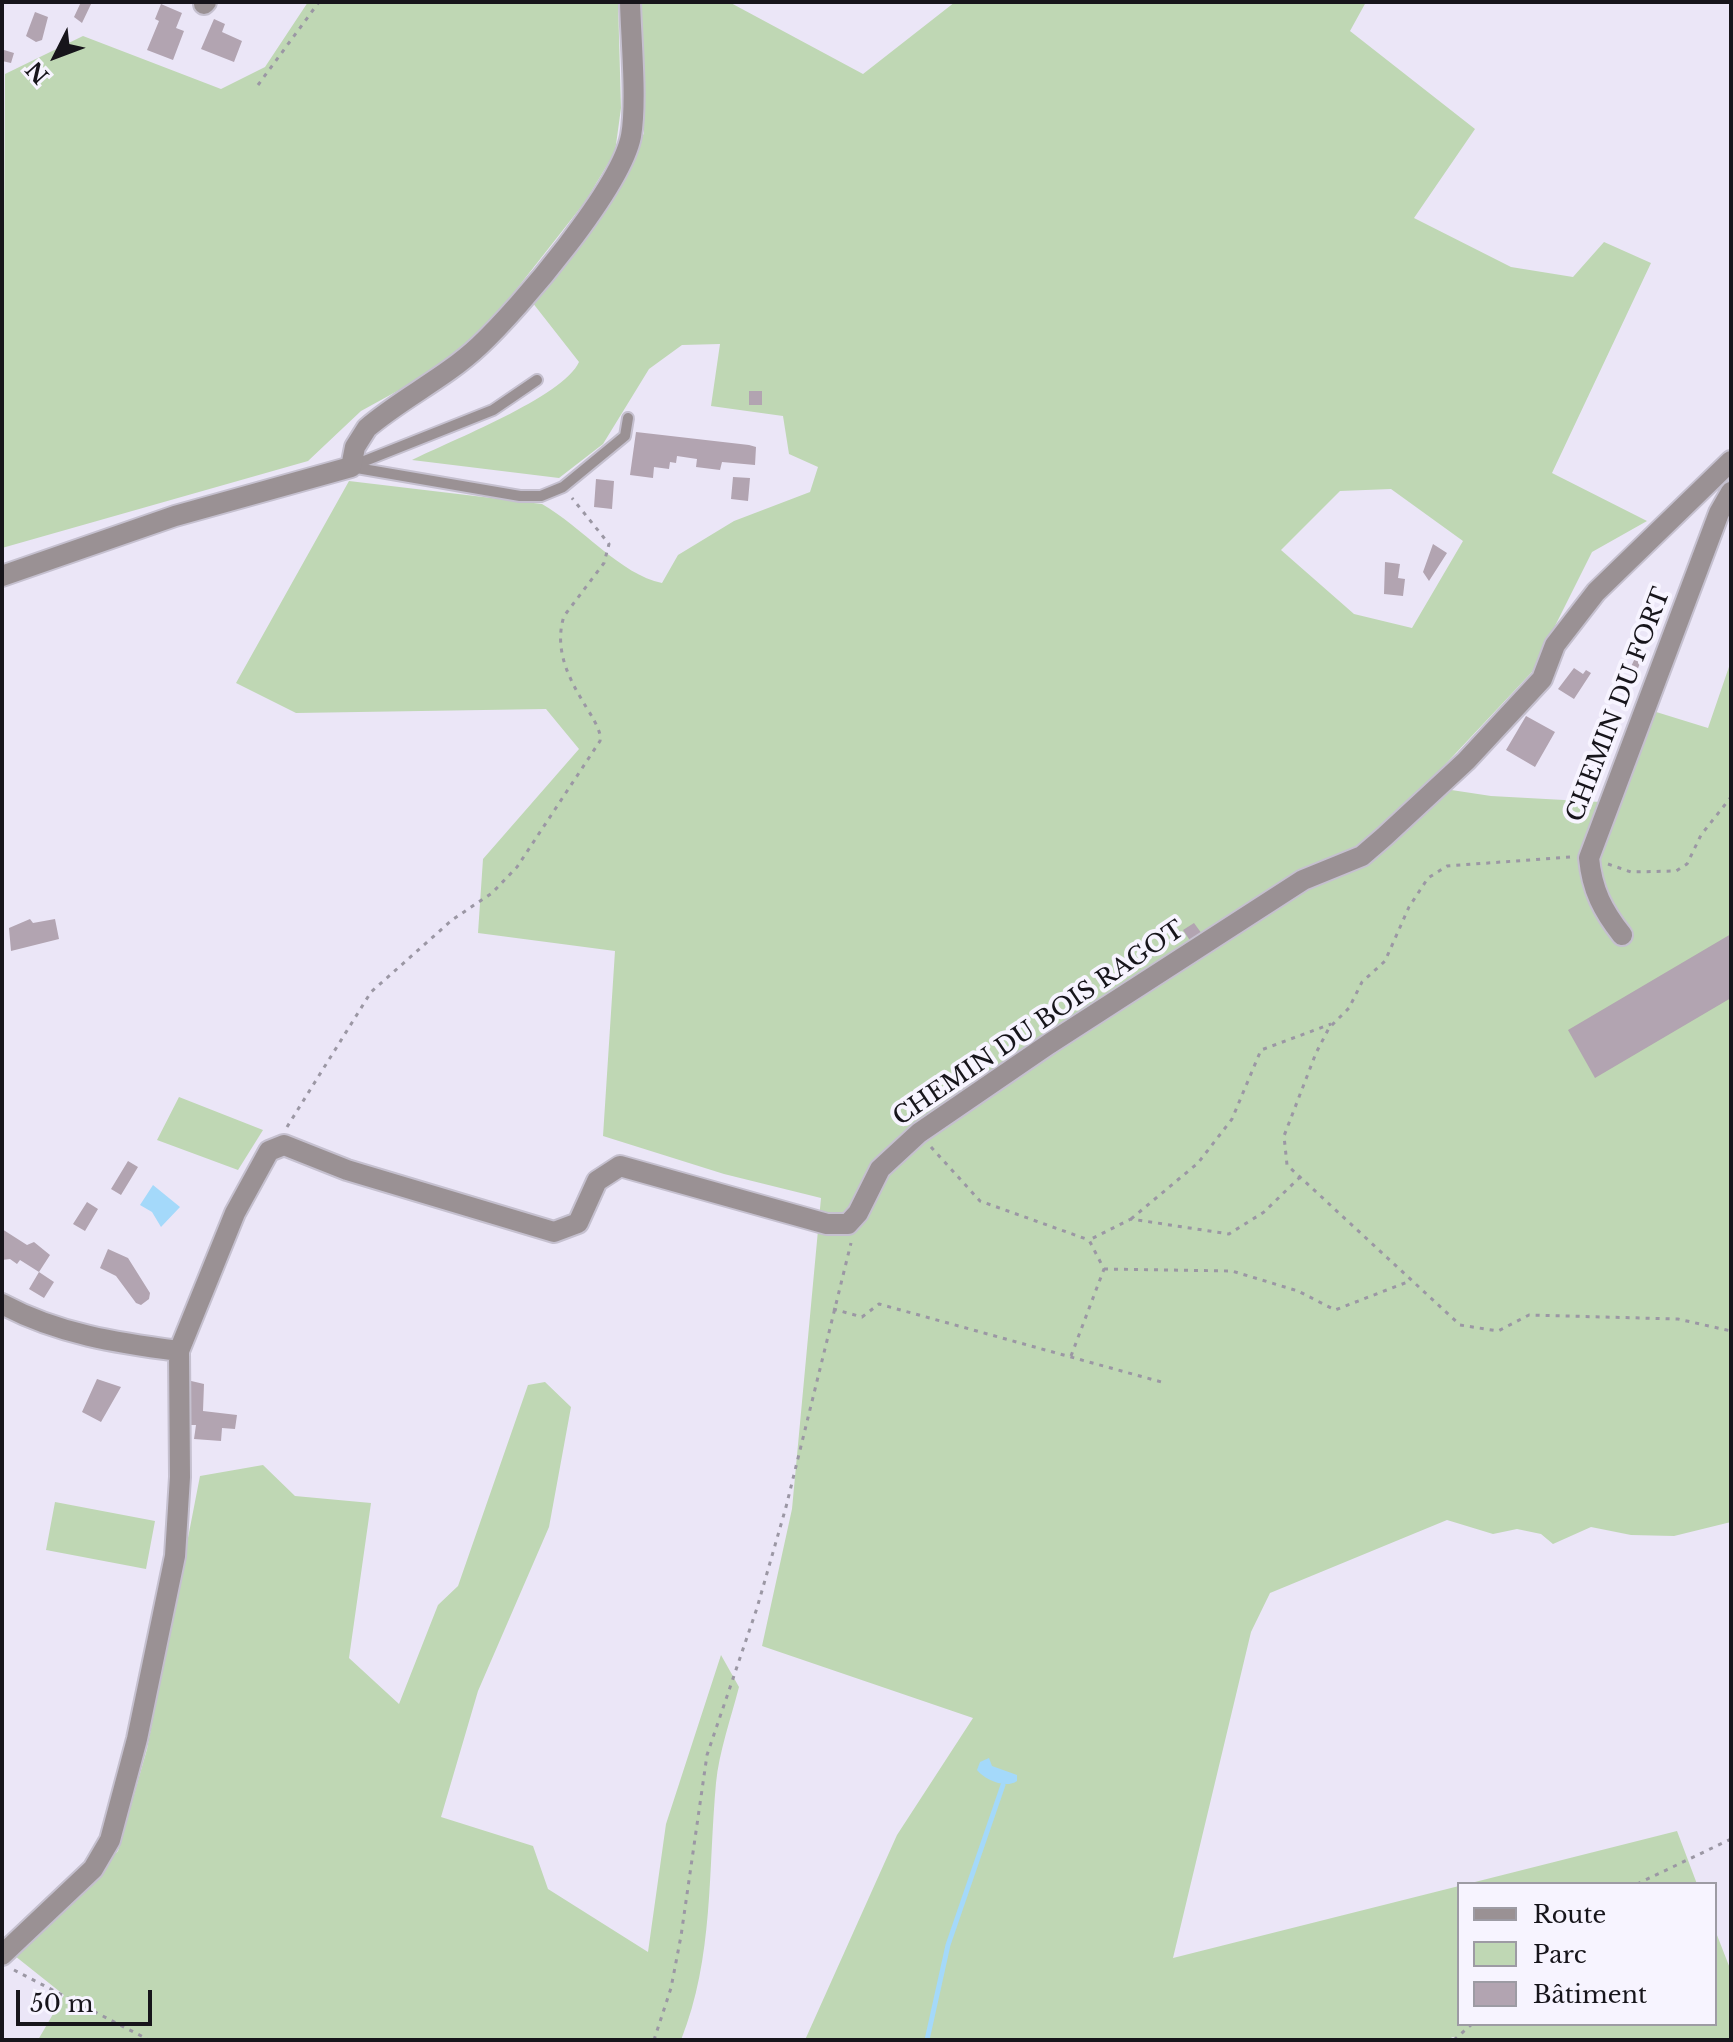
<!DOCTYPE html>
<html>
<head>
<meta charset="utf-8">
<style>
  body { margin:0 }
  #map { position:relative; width:1733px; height:2042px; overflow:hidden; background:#ebe6f7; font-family:"Libre Baskerville",serif }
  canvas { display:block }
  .frame { position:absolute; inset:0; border:4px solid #17151b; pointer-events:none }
  .legend { position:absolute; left:1457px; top:1882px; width:260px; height:144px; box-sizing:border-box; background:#f7f4ff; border:2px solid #9d9ba4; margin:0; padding:10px 14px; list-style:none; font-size:24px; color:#17151b }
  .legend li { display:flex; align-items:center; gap:16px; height:40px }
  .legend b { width:40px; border:2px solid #9d9ba4 }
  .north { position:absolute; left:16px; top:16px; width:80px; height:80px; -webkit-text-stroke:6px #f7f4ff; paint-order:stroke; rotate:228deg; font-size:22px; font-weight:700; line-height:32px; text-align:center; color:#17151b }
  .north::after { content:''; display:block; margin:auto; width:28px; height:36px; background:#17151b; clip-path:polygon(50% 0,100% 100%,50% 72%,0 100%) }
  .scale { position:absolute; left:16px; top:1990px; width:136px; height:36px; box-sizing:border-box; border:4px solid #17151b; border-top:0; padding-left:10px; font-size:24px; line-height:28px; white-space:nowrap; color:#17151b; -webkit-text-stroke:6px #f7f4ff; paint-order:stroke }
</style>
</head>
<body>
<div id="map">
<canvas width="1733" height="2042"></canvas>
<div class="frame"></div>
<ul class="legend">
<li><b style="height:10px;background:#9a9194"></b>Route</li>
<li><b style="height:22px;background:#bfd7b4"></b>Parc</li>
<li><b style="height:22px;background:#b2a4b1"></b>Bâtiment</li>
</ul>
<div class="north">N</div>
<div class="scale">50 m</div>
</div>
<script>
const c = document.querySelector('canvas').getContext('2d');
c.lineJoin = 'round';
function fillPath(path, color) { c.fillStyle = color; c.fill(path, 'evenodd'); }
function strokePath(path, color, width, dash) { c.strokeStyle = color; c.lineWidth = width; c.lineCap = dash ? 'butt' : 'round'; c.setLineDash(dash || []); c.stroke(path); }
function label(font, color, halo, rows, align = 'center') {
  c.font = font + ' "Libre Baskerville",serif'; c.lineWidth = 8; c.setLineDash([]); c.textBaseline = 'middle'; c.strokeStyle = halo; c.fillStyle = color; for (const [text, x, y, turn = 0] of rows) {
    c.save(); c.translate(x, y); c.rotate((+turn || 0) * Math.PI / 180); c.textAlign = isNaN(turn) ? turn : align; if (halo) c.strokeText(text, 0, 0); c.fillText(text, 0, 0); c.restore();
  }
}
fillPath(new Path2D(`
  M308,2H618L621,108L615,152L585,202L482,333L421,378L361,411L308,461L2,548L5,74L83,36L221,89L265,67Z
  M641,2H729L863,74L955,2H1366L1350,31L1475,129L1414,218L1511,267L1573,277L1604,242L1651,263L1552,473L1647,521L1592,552L1532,672L1425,786L1491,796L1619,803L1653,711L1708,728L1731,661V1522L1674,1536L1631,1535L1591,1527L1553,1544L1541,1534L1517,1529L1493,1534L1447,1520L1270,1593L1251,1632L1173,1958L1459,1886V2024H1715V1930L1731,1971V2040H1459L1453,2037L1446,2040H805L897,1835L973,1718L762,1646L792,1509L821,1198L724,1174L603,1136L615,951L478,933L483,859L579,749L546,709L296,713L236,683L349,481L542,504C581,526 621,575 662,583L678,555L734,521L810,492L818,467L789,454L783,416L711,406L720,344L682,345L649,369L603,444L559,478L412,460C450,441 563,397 579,362L532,302L618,190L644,133ZM1391,489L1463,541L1412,628L1354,614L1281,550L1340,491Z
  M179,1097L263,1130L238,1170L157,1140Z
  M545,1382L571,1407L549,1527L478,1691L441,1817L533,1846L548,1889L648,1952L666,1824L721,1655L739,1687C731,1718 719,1752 716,1783C708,1870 714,1958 681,2040H38L64,1995L15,1956L118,1851L147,1749L200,1476L263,1465L295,1496L371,1503L349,1658L399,1704L438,1605L458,1586L528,1385Z
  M55,1502L155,1521L146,1569L46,1550Z
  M1677,1831L1697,1884H1467Z`), '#bfd7b4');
fillPath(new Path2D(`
  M153,1185L180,1207L161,1227L152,1212L140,1205Z
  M989,1758L992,1766L1017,1775V1781C1006,1789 985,1780 977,1770L980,1762Z`), '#a4d9fa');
strokePath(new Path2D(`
  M927,2040L948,1945L1003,1785`), '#a4d9fa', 5);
fillPath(new Path2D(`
  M81,2H92L82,23L74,17Z
  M161,4L182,13L176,28L184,31L173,60L147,50L159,21L155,19Z
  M35,12L48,17L42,40L36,42L26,36Z
  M214,19L225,24L222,32L242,41L234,62L201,49Z
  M4,50L14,53L11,63L2,61Z
  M749,391H762V405H749Z
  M636,432L749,445L756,447L755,465L722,462L720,470L696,467L697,459L677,456L676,463L670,462L669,469L654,467L653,478L630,475Z
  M733,477L750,478L748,501L731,499Z
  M596,479L614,481L612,509L594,507Z
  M1433,544L1447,553L1429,581L1423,572Z
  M1385,562L1400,564L1398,578L1405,579L1403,596L1384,594Z
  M1636,656L1642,658L1635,676L1628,673Z
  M1574,668L1583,674L1586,670L1591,673L1574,699L1558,689Z
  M1526,716L1555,732L1535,767L1506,750Z
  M30,919L33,923L55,919L59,939L11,951L9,928Z
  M1194,923L1202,934L1191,942L1183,930Z
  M1731,934V998L1595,1078L1568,1030Z
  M128,1161L138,1167L121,1195L111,1189Z
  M87,1202L98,1209L85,1231L73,1224Z
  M2,1229L27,1245L34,1242L50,1255L39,1272L54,1282L44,1298L29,1289L39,1272L20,1260L17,1264L10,1259L2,1260Z
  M108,1249L128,1258L150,1293L149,1299L141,1305L136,1303L116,1276L100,1268Z
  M97,1379L121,1387L101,1422L82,1412Z
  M187,1380L204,1384L203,1411L237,1415L235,1429L222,1428L221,1441L194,1439L196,1425H187Z`), '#b2a4b1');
const service = new Path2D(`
  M352,466L493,410L537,380
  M351,467L520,496H541L563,487L625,436L628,418`);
const minor = new Path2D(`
  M204,4L206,2
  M2,576L175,516L351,467L355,447L367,428C402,398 445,378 479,346C520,308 621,188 631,136C637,102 631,39 630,2
  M1622,935C1603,911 1592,890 1589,858L1719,513L1731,492
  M2,1304C58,1334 117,1343 179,1351
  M2,1955L93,1869L110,1840L137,1739L175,1556L180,1477L179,1351L235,1213L269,1151L284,1145L347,1170L554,1232L578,1223L597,1181L620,1166L827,1224H848L858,1213L880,1169L919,1133L1049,1044L1303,880L1362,856L1384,837L1466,761L1542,679L1555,645L1596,592L1731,461`);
strokePath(service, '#c5c0cf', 14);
strokePath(minor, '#c5c0cf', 24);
strokePath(new Path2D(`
  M258,85L319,2
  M1570,857L1447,866L1428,878L1409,907L1385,961L1362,982L1349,1008L1329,1028L1316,1053L1284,1136L1287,1165L1460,1325L1498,1331L1529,1315L1678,1319L1731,1331
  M1608,864L1631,872L1676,871L1687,864L1701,835L1731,797
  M287,1127L371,992L452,920L492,893L517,867L600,741C605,719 546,673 564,616L604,563L609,544L572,498
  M931,1147L980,1201L1089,1240
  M1131,1219L1198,1163L1232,1119L1261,1050L1331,1024
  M1104,1269L1232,1271L1298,1291L1335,1310L1410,1281
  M833,1309L862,1317L879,1304L1165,1383
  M1071,1356L1104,1269L1089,1240L1131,1219L1229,1234L1264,1212L1300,1177
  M1637,1884L1731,1839
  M14,1970L149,2040
  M654,2040L671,1988L681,1936L707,1755L757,1608L786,1507L851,1243
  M1454,2040L1472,2024`), '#9b97a4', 3, [4, 6]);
strokePath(service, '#9a9194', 10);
strokePath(minor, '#9a9194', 20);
label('24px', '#17151b', '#f7f4ff', [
  ["CHEMIN DU FORT",1619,705,-69],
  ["CHEMIN DU BOIS RAGOT",1039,1024,-34]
]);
</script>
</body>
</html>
